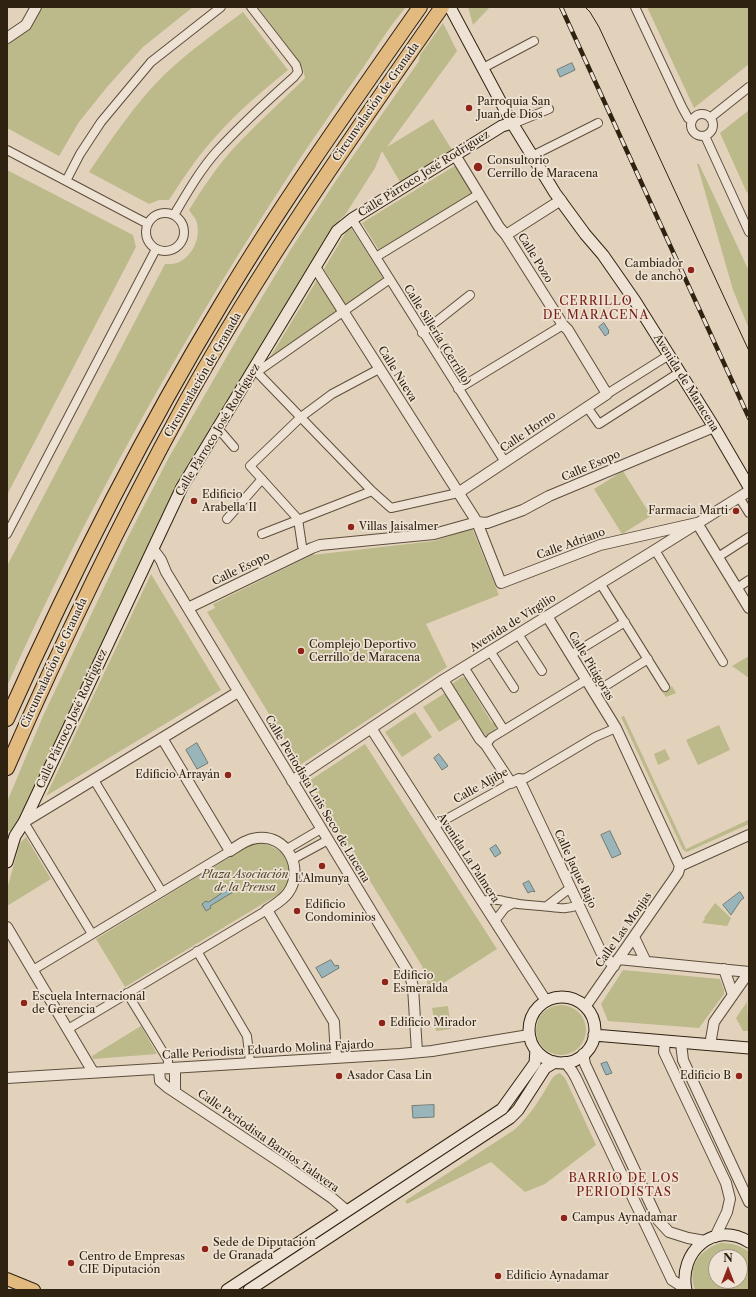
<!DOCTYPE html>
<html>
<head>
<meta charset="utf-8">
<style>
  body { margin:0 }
  #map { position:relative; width:756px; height:1297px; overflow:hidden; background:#e3d2bb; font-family:"Libre Caslon Text",serif }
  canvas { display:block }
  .frame { position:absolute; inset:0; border:8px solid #302211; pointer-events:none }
  .north { position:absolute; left:708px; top:1249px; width:40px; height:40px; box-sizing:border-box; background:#ede2d3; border:1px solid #a19585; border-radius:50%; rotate:0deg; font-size:11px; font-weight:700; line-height:16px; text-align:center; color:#302211 }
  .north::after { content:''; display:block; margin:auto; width:14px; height:18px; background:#8f2418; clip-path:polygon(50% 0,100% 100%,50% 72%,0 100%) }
</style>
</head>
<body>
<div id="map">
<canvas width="756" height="1297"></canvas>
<div class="frame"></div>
<div class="north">N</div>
</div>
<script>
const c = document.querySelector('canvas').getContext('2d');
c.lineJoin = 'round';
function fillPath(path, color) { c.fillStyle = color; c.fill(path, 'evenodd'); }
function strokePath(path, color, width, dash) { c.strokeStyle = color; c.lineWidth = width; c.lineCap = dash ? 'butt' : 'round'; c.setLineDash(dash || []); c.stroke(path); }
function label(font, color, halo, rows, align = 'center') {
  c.font = font + ' "Libre Caslon Text",serif'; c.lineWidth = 3.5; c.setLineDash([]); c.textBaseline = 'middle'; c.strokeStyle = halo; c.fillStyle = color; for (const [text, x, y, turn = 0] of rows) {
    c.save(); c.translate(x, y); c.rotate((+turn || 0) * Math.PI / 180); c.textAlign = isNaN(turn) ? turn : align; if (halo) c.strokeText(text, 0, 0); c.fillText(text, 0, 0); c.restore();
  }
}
fillPath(new Path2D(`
  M38,7H193L143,47L107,87L79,122L59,156L7,128V43Z
  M258,7H406C389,27 375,50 360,72C333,110 307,147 282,186C178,346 85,513 7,686V566L165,264C169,264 174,264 177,263C193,257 202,236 196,220C194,217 191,213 189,210C202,189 216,168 232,150C255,125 281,102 305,78L303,69L298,60Z
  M468,7H490L473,25Z
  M647,7H749V64L694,108Z
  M243,12L288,70C264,90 239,110 218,134C199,154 184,177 169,200H159L149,204L89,172C112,138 135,104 164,75C188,52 216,32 243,12Z
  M443,23L457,51L387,147L433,119L452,150L400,182L382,151L375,168L345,215L340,219L193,461L17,828L11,831H7V802L43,716L127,539L168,459L241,332L291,249L337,179L419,61L420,55Z
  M749,110V191L747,193L720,133Z
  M697,164H699L749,271V329L733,290Z
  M456,165L474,195L380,252L362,223Z
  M7,170L133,235L136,247L7,495Z
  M351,228L384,279L346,305L324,269L346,232Z
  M317,280L337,312L269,359Z
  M623,471L651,516L622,534L594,489Z
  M472,528L499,595L426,624L447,667L300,765L207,612L215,608L213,604L312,555L434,541Z
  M151,574L221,690L46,796Z
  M749,656V678L732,666Z
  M462,677L465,678L492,723L495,722L497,725L495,730L485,736L453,685V683Z
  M672,686L676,693L666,697L662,692Z
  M445,693L462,718L439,732L423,707Z
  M415,712L432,737L402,757L385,732Z
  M624,716L686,849L748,820L749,824L687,852L683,850L621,717Z
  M719,725L730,750L698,765L686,740Z
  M365,744L497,949L428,993L427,980L422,966L309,781Z
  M665,749L670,759L658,765L654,754Z
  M26,837L51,879L7,906V889L20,843Z
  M258,843C288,846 301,872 279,894L125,987L96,939L248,846Z
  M715,903L731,918L727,926L702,923L705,919L704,918Z
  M623,970L720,979L724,990V994L699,1028L608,1021L601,1004Z
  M749,999V1002H747L749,1031H743L736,1018Z
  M536 1030a25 25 0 1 1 50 0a25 25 0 1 1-50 0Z
  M448,1006L451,1029L436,1031L432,1008Z
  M141,1026L157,1054L93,1059L92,1056Z
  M560,1073L565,1078L596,1145L545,1184L525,1192L491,1162L407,1204L405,1201L514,1130C532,1114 541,1097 553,1077L557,1074Z
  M720,1243C732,1243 740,1245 749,1252V1290H695C687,1267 698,1251 720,1243ZM716,1257H740V1281H716Z`), '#bcb98b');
const water = new Path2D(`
  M572,63L575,70L560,77L557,70Z
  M604,323L609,331L608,332L609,333L605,336L599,327Z
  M197,743L208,763L197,769L186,750Z
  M439,754L448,766L442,770L434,758Z
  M610,831L621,854L612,858L601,835Z
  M496,845L501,853L495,857L490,849Z
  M529,881L535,892L532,891L528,893L523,884Z
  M230,888L233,892L210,906L211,908L206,911L202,904L206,901L208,902Z
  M740,892L744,898L741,900L731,915L723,905Z
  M331,960L335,966L338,965L339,968L322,978L316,968Z
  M607,1062L612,1073L606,1075L601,1064Z
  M434,1105V1117L413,1118L412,1106Z`);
fillPath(water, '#99b5ba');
strokePath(water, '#6f7a76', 1);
const minor = new Path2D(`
  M635,7L682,107L688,118L692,121
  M483,68L534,41
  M691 125a11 11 0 1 1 22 0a11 11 0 1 1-22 0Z
  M710,118L749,87
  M512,123L520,121L549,109
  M705,136L749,232
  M7,150L148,224
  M532,156L598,123
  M66,181L80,154L101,122L151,62L221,7
  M146 232a19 19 0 1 1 38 0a19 19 0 1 1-38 0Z
  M174,215C187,193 200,170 217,151C241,125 267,101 294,77L298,72L296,65L251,7
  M352,219L505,462
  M376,257L479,194
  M422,333L470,295
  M254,369L372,491L391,508L458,493
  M257,372L390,279
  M458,389L563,325
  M607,394L669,355
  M587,407L599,424L680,372
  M216,430L222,433L234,447
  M739,497L749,513
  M227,519L262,479
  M298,519L250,466L301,417L332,394L379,369
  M298,519L302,546L305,551
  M7,534L156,249
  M262,534L372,491
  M655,550L723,662
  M718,557L749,537
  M600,583L665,687
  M737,588L749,580
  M518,634L542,671
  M490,651L514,688
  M571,655L625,622
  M464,667L504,730
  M594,693L648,659
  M486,745L491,738L586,680
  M519,779L526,778L595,737L616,728
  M94,780L162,892
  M24,822L92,934
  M434,826L511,783
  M287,849L321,829
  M293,859L328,840
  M482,902C491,897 504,901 513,903C522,905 532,905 541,906C555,907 565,911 578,905
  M547,906L570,888
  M495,921L505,908L514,903
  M197,951L247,1036L250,1062
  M33,970L230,851
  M127,993L168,1060V1068
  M68,1029L267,910`);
const tertiary = new Path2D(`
  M7,38L26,25L36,7
  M455,155L499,227L506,235L563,325L568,330L607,394L458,493
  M506,235L561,200
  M315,267L477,522L501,583L600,545L697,523
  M697,523L749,608
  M153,549L161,560L166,572L410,975L413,987L417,1052
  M188,608L312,548L320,545L434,534L477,522L487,523L523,510L549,496L714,427
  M547,616L616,728L680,866
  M443,680L480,739L486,745L511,783L519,779L601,952L614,966
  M371,728L546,1001
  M162,738L230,851C239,845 247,839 257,838C287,834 305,869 288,893C283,900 274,905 267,910L334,1022L336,1058
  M292,781L443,680L655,550L749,491
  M24,822L238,692
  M680,866L749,835
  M7,927L93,1072
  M634,937L646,962
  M618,959L749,972
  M724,969L733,995
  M585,1007L678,873L680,866
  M665,1041L664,1052L726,1183L730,1199L727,1212L715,1237
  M681,1043L683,1060L749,1202
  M710,1045L714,1022L749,972
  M583,1054L585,1064L658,1220L669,1232L688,1238L705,1241
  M565,1062L572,1071L576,1078L672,1280L686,1289
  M175,1068V1091
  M159,1069L160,1081L167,1087L286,1166L332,1198L347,1211
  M7,1078L400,1054L432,1051L529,1035`);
const secondary = new Path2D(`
  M451,9L512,123L555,193L585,234L603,255L635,301L714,427L749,487
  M7,862L15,836L24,822L182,487L337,231L352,219L502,126L512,123
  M529 1030a33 33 0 1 1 66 0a33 33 0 1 1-66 0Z
  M594,1035L749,1048
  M227,1290L502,1109L535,1063L536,1050
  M249,1290L510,1118L518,1110L545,1068L555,1062
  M686,1290C678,1252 714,1220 749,1242`);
const primary = new Path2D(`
  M7,1279L34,1290`);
const motorway = new Path2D(`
  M7,719C71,576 141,437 222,303C283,201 352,104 420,7
  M7,768C61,644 120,522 185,403C261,266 352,136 442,7`);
strokePath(minor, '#5d4e3c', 10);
strokePath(tertiary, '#5d4e3c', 12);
strokePath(secondary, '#302211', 13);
strokePath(primary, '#302211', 14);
strokePath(motorway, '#302211', 16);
strokePath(minor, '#ede2d3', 8);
strokePath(tertiary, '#ede2d3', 10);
strokePath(secondary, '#ede2d3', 11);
strokePath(primary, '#e2b97e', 12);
strokePath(motorway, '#e2b97e', 14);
strokePath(new Path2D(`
  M585,7L590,12L599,27L749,351`), '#302211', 1);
const rail = new Path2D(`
  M561,7L749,418`);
strokePath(rail, '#302211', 4.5);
strokePath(rail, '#ede2d3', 3, [9]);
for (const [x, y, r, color] of [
  [469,108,4,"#8f2418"],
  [478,167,5,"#8f2418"],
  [691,270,4,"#8f2418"],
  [194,501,4,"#8f2418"],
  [736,511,4,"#8f2418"],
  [351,527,4,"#8f2418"],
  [301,651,4,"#8f2418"],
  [228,775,4,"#8f2418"],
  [322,866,4,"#8f2418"],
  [297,911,4,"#8f2418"],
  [385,982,4,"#8f2418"],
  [24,1003,4,"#8f2418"],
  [382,1023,4,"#8f2418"],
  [339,1076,4,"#8f2418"],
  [739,1076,4,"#8f2418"],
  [564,1218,4,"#8f2418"],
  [205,1249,4,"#8f2418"],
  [71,1263,4,"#8f2418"],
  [498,1276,4,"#8f2418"]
]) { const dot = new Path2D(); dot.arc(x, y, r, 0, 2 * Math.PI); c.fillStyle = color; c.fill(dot); strokePath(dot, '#ede2d3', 1.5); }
label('11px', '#302211', '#ede2d3', [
  ["Circunvalación de Granada",376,102,-55],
  ["Calle Párroco José Rodríguez",424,174,-32],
  ["Calle Pozo",535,258,58],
  ["Calle Sillería (Cerrillo)",437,335,58],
  ["Calle Nueva",397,374,58],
  ["Circunvalación de Granada",203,375,-60],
  ["Avenida de Maracena",686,383,58],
  ["Calle Párroco José Rodríguez",218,430,-59],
  ["Calle Horno",528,432,-34],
  ["Calle Esopo",591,466,-23],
  ["Calle Adriano",571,544,-20],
  ["Calle Esopo",241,569,-26],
  ["Avenida de Virgilio",513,623,-32],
  ["Circunvalación de Granada",54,663,-65],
  ["Calle Pitágoras",591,666,59],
  ["Calle Párroco José Rodríguez",72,719,-65],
  ["Calle Aljibe",481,786,-29],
  ["Calle Periodista Luis Seco de Lucena",317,799,59],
  ["Avenida La Palmera",468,858,57],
  ["Calle Jaque Bajo",575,869,65],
  ["Calle Las Monjas",624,930,-55],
  ["Calle Periodista Eduardo Molina Fajardo",268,1050,-3],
  ["Calle Periodista Barrios Talavera",268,1141,35]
]);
label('11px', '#302211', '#ede2d3', [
  ["Parroquia San",477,102],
  ["Juan de Dios",477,115],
  ["Consultorio",487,161],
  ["Cerrillo de Maracena",487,174],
  ["Cambiador",683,264,"right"],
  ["de ancho",683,277,"right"],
  ["Edificio",202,495],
  ["Arabella II",202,508],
  ["Farmacia Marti",728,511,"right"],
  ["Villas Jaisalmer",359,527],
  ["Complejo Deportivo",309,645],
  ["Cerrillo de Maracena",309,658],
  ["Edificio Arrayán",220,775,"right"],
  ["L'Almunya",322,879,"center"],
  ["Edificio",305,905],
  ["Condominios",305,918],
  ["Edificio",393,976],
  ["Esmeralda",393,989],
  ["Escuela Internacional",32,997],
  ["de Gerencia",32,1010],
  ["Edificio Mirador",390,1023],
  ["Asador Casa Lin",347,1076],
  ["Edificio B",731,1076,"right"],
  ["Campus Aynadamar",572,1218],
  ["Sede de Diputación",213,1243],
  ["de Granada",213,1256],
  ["Centro de Empresas",79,1257],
  ["CIE Diputación",79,1270],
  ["Edificio Aynadamar",506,1276]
], 'left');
label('italic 11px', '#534830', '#ede2d3', [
  ["Plaza Asociación",245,875],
  ["de la Prensa",245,888]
]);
c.letterSpacing = '1px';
label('12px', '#7a1f14', '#ede2d3', [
  ["CERRILLO",596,302],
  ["DE MARACENA",596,316],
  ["BARRIO DE LOS",624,1179],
  ["PERIODISTAS",624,1193]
]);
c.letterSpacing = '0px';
</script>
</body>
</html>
